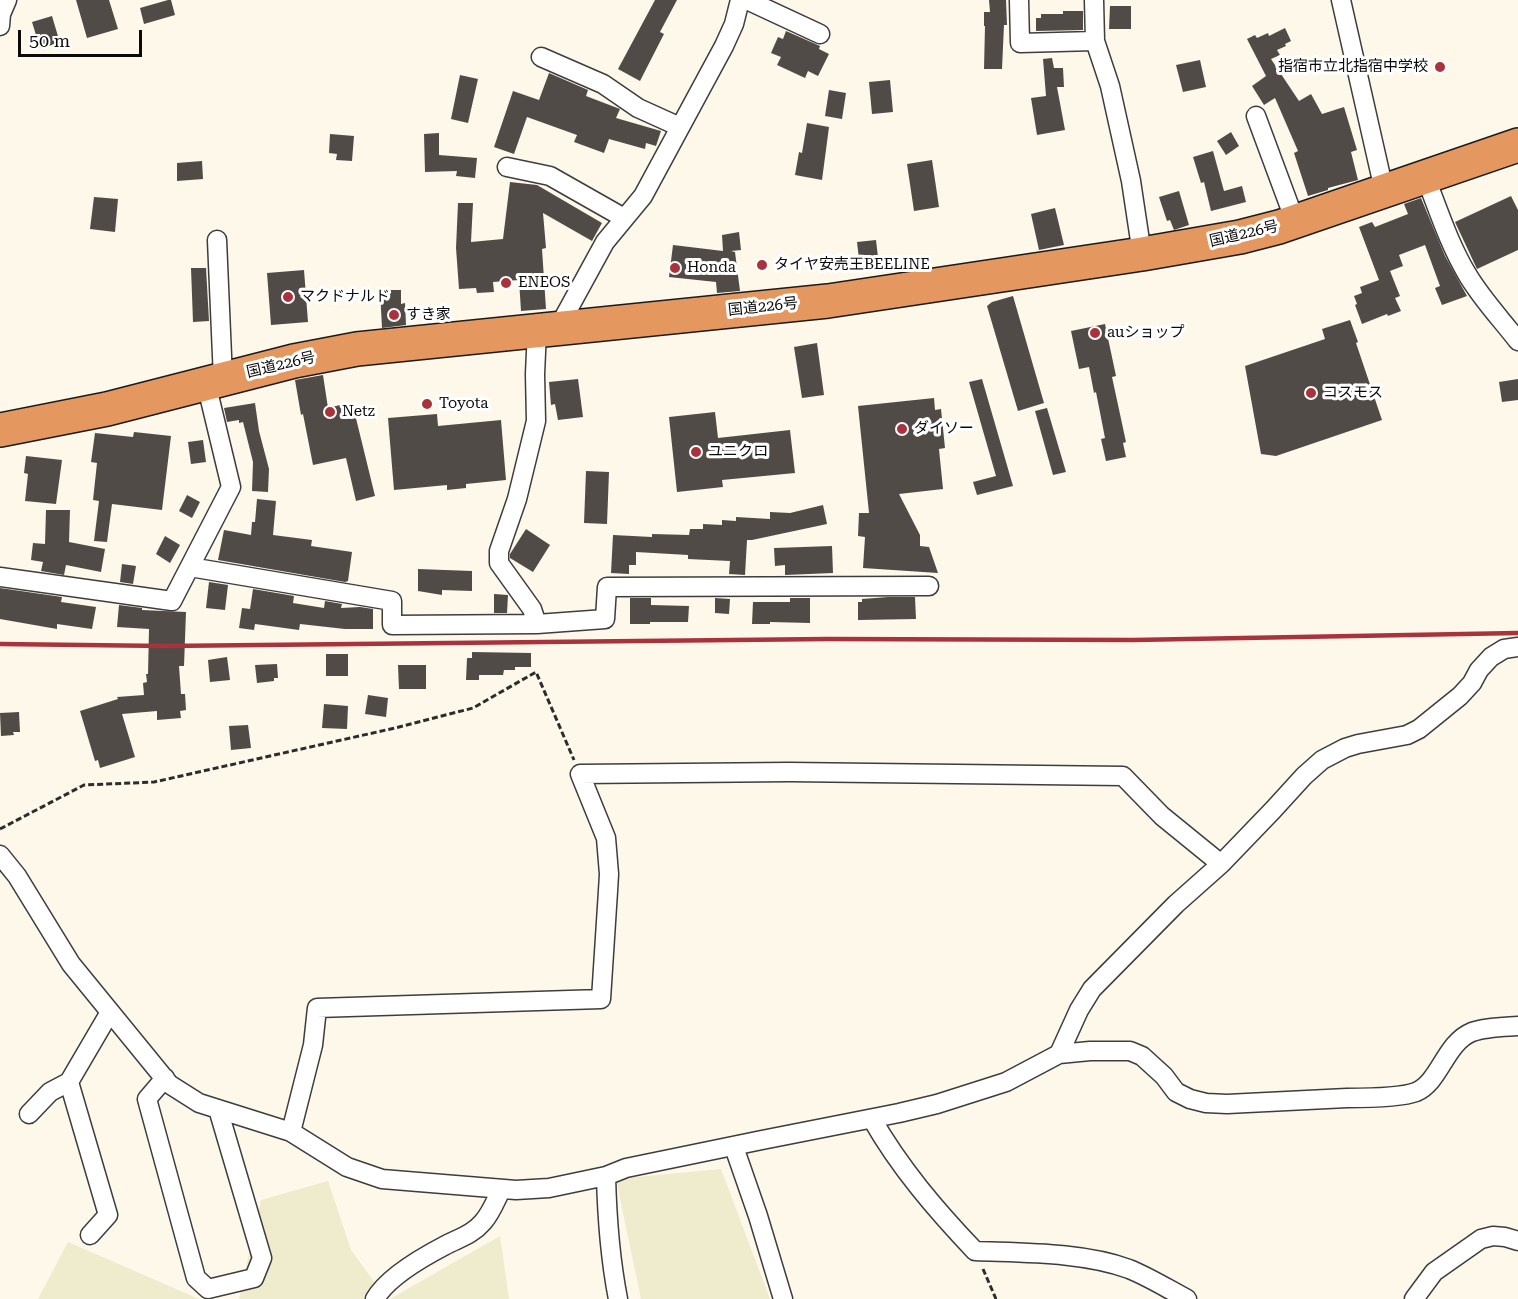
<!DOCTYPE html>
<html>
<head>
<meta charset="utf-8">
<style>
  body { margin:0 }
  #map { position:relative; width:1518px; height:1299px; overflow:hidden; background:#fdf8e9; font-family:"Roboto Serif",serif }
  canvas { display:block }
  .scale { position:absolute; left:18px; top:30px; width:124px; height:27px; box-sizing:border-box; border:3px solid #0a0a0a; border-top:0; padding-left:8px; font-size:18px; line-height:21px; white-space:nowrap; color:#0a0a0a; -webkit-text-stroke:4px #fff; paint-order:stroke }
</style>
</head>
<body>
<div id="map">
<canvas width="1518" height="1299"></canvas>
<div class="scale">50 m</div>
</div>
<script>
const c = document.querySelector('canvas').getContext('2d');
c.lineJoin = 'round';
function fillPath(path, color) { c.fillStyle = color; c.fill(path, 'evenodd'); }
function strokePath(path, color, width, dash) { c.strokeStyle = color; c.lineWidth = width; c.lineCap = dash ? 'butt' : 'round'; c.setLineDash(dash || []); c.stroke(path); }
function label(font, color, halo, rows, align = 'center') {
  c.font = font + ' "Roboto Serif","Noto Sans JP",serif'; c.lineWidth = 6; c.setLineDash([]); c.textBaseline = 'middle'; c.strokeStyle = halo; c.fillStyle = color; for (const [text, x, y, turn = 0] of rows) {
    c.save(); c.translate(x, y); c.rotate((+turn || 0) * Math.PI / 180); c.textAlign = isNaN(turn) ? turn : align; if (halo) c.strokeText(text, 0, 0); c.fillText(text, 0, 0); c.restore();
  }
}
fillPath(new Path2D(`
  M721,1169L770,1299H641L616,1179Z
  M328,1181L351,1250L387,1299H239L261,1200Z
  M500,1236L509,1299H390Z
  M68,1242L199,1299H38Z`), '#efebcd');
fillPath(new Path2D(`
  M76,0H109L118,29L87,38Z
  M168,0H171L175,15L144,24L140,8Z
  M655,0H677L660,32L664,34L640,81L618,69Z
  M989,0H1006L1007,25H1004L1002,69H984L985,26H984V12H990Z
  M1110,6H1131V29H1109Z
  M1063,11H1083V30L1036,31V18H1041V14H1063Z
  M52,16L60,43L40,48L32,22Z
  M1285,28L1291,41L1285,44L1286,46L1277,50L1280,55L1271,59L1299,101L1311,94L1322,114L1344,107L1357,150L1351,152L1358,180L1328,188V190L1308,196L1294,153L1298,151L1275,98L1264,105L1252,86L1266,76L1247,39L1255,35L1257,38L1268,33L1269,36Z
  M786,31L820,46L819,49L829,54L818,76L808,71L805,78L777,65L781,57L771,53L778,37L783,39Z
  M1052,58L1054,68H1063L1064,87H1057L1065,130L1037,135L1031,98L1046,96L1043,59Z
  M1200,60L1206,87L1183,92L1176,65Z
  M549,73L588,90L586,96L620,109L616,118L661,131L656,146L646,143L645,149L609,139L604,153L574,142L577,135L527,117L514,154L494,147L513,91L539,100Z
  M460,75L478,79L468,123L451,119Z
  M890,80L893,112L872,114L869,82Z
  M829,90L846,93L842,119L825,116Z
  M807,123L829,127L822,180L795,175L799,152L802,153Z
  M1231,132L1239,146L1226,155L1217,141Z
  M439,133V155L477,158L475,178L456,176L457,171L425,172L424,134Z
  M330,134L354,136L352,161L336,160L337,154L329,153Z
  M1213,151L1224,191L1242,186L1246,202L1211,211L1204,182L1201,183L1193,157Z
  M932,160L939,207L914,211L907,164Z
  M202,161L203,179L177,181V163Z
  M510,182L537,185L602,223L592,241L543,213L546,248L542,249L546,309L521,311L519,280L493,282L494,292L477,293L476,288L459,289L456,248L458,203H473L471,242L503,239Z
  M1179,191L1189,225L1174,230L1170,220L1167,221L1159,197Z
  M1511,196L1518,210V250L1477,269L1455,222Z
  M94,197L118,199L115,232L90,229Z
  M1421,198L1445,256L1467,296L1442,305L1435,288L1440,286L1425,245L1399,255L1403,266L1390,271L1400,296L1395,298L1401,311L1388,316L1387,314L1362,324L1355,305L1357,304L1354,296L1362,293L1360,287L1379,280L1359,227L1372,222L1375,227L1408,214L1404,204Z
  M1055,208L1064,245L1039,250L1031,214Z
  M739,232L741,250L731,251L735,252L740,291L717,293L716,282L669,277L673,245L723,251L722,235Z
  M876,240L879,266L860,268L857,242Z
  M191,268H206L209,321L193,322Z
  M304,270L308,322L271,325L267,273Z
  M380,290H401V304L405,303L406,325L382,328Z
  M1013,296L1044,403L1018,411L987,306L992,302Z
  M1350,320L1358,342L1356,343L1382,420L1276,456L1261,454L1245,366L1325,339L1322,329Z
  M1105,324L1116,376L1112,377L1126,442L1123,443L1126,457L1106,461L1101,439L1105,438L1096,392L1094,393L1089,367L1079,369L1071,331Z
  M817,343L824,395L802,398L794,347Z
  M323,375L328,408L352,402L375,496L356,501L346,458L313,465L303,414L301,415L295,380Z
  M578,379L583,417L558,420L555,404L551,405L549,382Z
  M982,379L1013,486L977,495L973,482L996,476L969,382Z
  M1518,379V400L1502,402L1499,382Z
  M934,398L935,410L941,409L945,448L939,449L943,489L899,494L920,535V546L929,547L938,573L863,568L865,537L858,536L859,513H869L858,406Z
  M255,403L259,431L269,469L268,492L252,491L253,462L243,422L239,423V420L227,422L224,408Z
  M1047,408L1066,472L1053,475L1035,411Z
  M715,412L718,438L790,430L795,473L722,480L723,487L677,492L669,417Z
  M437,414L438,426L501,420L506,480L466,484V488L447,490V485L394,490L388,418Z
  M134,432L171,436L162,510L112,504L107,542L94,541L99,501L93,500L97,463L91,462L95,433L133,437Z
  M203,440L206,462L191,464L188,442Z
  M26,456L62,460L56,504L25,501L28,474L24,473Z
  M586,471L609,472L607,524L584,523Z
  M187,495L200,502L192,518L179,511Z
  M257,499L276,501L273,535L312,540L311,546L352,552L348,581L345,582L218,560L224,530L251,535L252,522H255Z
  M823,505L827,524L752,540H747L745,575L729,574L730,561L688,559V555L636,552V565H629V574L611,573L613,535L652,537V534L689,535L690,529H703V524L722,525V520L736,521V517L770,519V512L790,513Z
  M46,510H70L69,542L105,549L101,572L66,565L64,575L41,571L43,562L31,560L33,543L45,544Z
  M526,529L550,545L533,572L510,558V554Z
  M165,536L180,545L170,563L156,554Z
  M832,546L833,573L785,575V565L775,566L774,548Z
  M122,564L136,566L133,584L120,582Z
  M418,569L472,571V591L442,590V595L418,591Z
  M209,582L228,585L225,610L206,608Z
  M0,588L62,597L61,602L96,607L92,629L57,624V629L0,619Z
  M253,589L294,596L293,603L324,608L325,601L342,604L341,608L360,607L373,609V629H345L300,624L299,630L255,624L254,630L239,628L242,608L250,609Z
  M494,594L508,595L507,613H494Z
  M888,597H915L916,619L858,620V602H862V599Z
  M630,598H651V605L689,606L688,622H650V624H630Z
  M715,598L730,599L729,614L715,613Z
  M790,598H810V623L770,622V624H752L753,602H790Z
  M119,605L142,608V610L186,612L184,666H179L181,694H185L186,710L180,711L181,718L157,720V711L122,714L135,757L100,768L98,760L95,761L80,711L118,699L117,697L144,695L143,683L147,682L146,674H148L149,629L117,627Z
  M472,652L531,653V667H515V670H504L503,675H479V680H466L467,658H472Z
  M326,654H348V676H326Z
  M227,657L230,680L210,682L208,660Z
  M277,664L278,678H274V681L257,683L255,665Z
  M398,665H426V689H399Z
  M368,695L388,698L386,717L365,714Z
  M324,704L348,706L347,729L322,728Z
  M19,712L20,732H13L14,735L1,736L0,713Z
  M248,725L251,748L231,750L229,726Z`), '#514b48');
const street = new Path2D(`
  M747,0L820,34
  M1019,0L1020,43L1095,41
  M1094,0L1095,41L1110,86L1131,181L1142,254
  M1341,0L1384,190
  M0,26L1,14L7,0
  M541,57L603,84L638,108L680,127
  M1256,116L1295,221
  M507,167L550,176L624,218
  M1425,176C1438,209 1449,244 1467,274C1481,298 1501,319 1518,341
  M217,240L223,379
  M558,328L605,242L643,196L724,46L734,24L740,0
  M537,330L535,374L536,421L517,499L499,551V563L532,609L537,624L605,619L607,587L929,586
  M190,567L392,601V625L537,624
  M0,577L172,601L231,487L206,383
  M0,855L17,876L71,964L169,1084L199,1103L291,1132L347,1167L382,1179L516,1190L549,1188L606,1176L626,1168L762,1140L899,1113L937,1104L1006,1082L1059,1054L1090,1051H1130L1142,1056L1164,1076L1176,1092L1190,1099L1206,1103L1227,1104C1267,1102 1307,1100 1347,1098C1366,1098 1400,1098 1416,1092C1440,1082 1445,1043 1472,1032C1486,1027 1503,1027 1518,1026
  M1059,1054L1079,1010L1092,989L1176,904L1221,864L1273,810L1304,776L1322,760L1345,748L1358,744L1407,735L1419,729L1460,696L1472,683L1479,670L1491,657L1504,649L1518,647
  M165,1078L147,1099L196,1278L208,1289L254,1278L262,1258L218,1109
  M69,1082L108,1215L90,1235
  M29,1114L50,1092L69,1082L110,1012
  M872,1119C900,1168 936,1210 975,1251C1023,1253 1083,1252 1129,1269C1149,1277 1168,1289 1187,1299
  M291,1132L313,1045L317,1008L601,999L608,891L609,874L606,838L580,774L789,772L1123,776L1162,816L1221,864
  M734,1147L758,1216L783,1299
  M606,1176C607,1217 610,1258 618,1299
  M375,1299C387,1278 423,1257 444,1246C459,1238 472,1235 483,1222C491,1213 496,1200 501,1190
  M1414,1299L1434,1272L1481,1239L1493,1236L1505,1237L1518,1241`);
const highway = new Path2D(`
  M0,430L107,409L294,361L357,349L828,301L1142,254L1240,237L1279,227L1518,145`);
strokePath(street, '#3d3d3d', 21);
strokePath(highway, '#1b1b1b', 36);
strokePath(new Path2D(`
  M0,829L84,785L154,782L395,728L473,708L536,672L574,760
  M983,1269L996,1299`), '#2c2c2c', 3, [6, 3]);
strokePath(street, '#fff', 18);
strokePath(highway, '#e49860', 33);
strokePath(new Path2D(`
  M0,644L165,646L828,639L1133,640L1518,633`), '#a9333c', 4.5);
for (const [x, y, r, color] of [
  [1440,67,6,"#a9333c"],
  [762,265,6,"#a9333c"],
  [675,268,6,"#a9333c"],
  [506,283,6,"#a9333c"],
  [288,297,6,"#a9333c"],
  [394,315,6,"#a9333c"],
  [1095,333,6,"#a9333c"],
  [1311,393,6,"#a9333c"],
  [427,404,6,"#a9333c"],
  [330,412,6,"#a9333c"],
  [902,429,6,"#a9333c"],
  [696,452,6,"#a9333c"]
]) { const dot = new Path2D(); dot.arc(x, y, r, 0, 2 * Math.PI); c.fillStyle = color; c.fill(dot); strokePath(dot, '#fff', 2); }
label('15px', '#0a0a0a', '#fff', [
  ["指宿市立北指宿中学校",1428,67,"right"],
  ["タイヤ安売王BEELINE",774,265],
  ["Honda",687,268],
  ["ENEOS",518,283],
  ["マクドナルド",300,297],
  ["すき家",406,315],
  ["auショップ",1107,333],
  ["コスモス",1323,393],
  ["Toyota",439,404],
  ["Netz",342,412],
  ["ダイソー",914,429],
  ["ユニクロ",708,452]
], 'left');
label('15px', '#0a0a0a', '#fff', [
  ["国道226号",1244,234,-13],
  ["国道226号",763,307,-6],
  ["国道226号",281,365,-13]
]);
</script>
</body>
</html>
